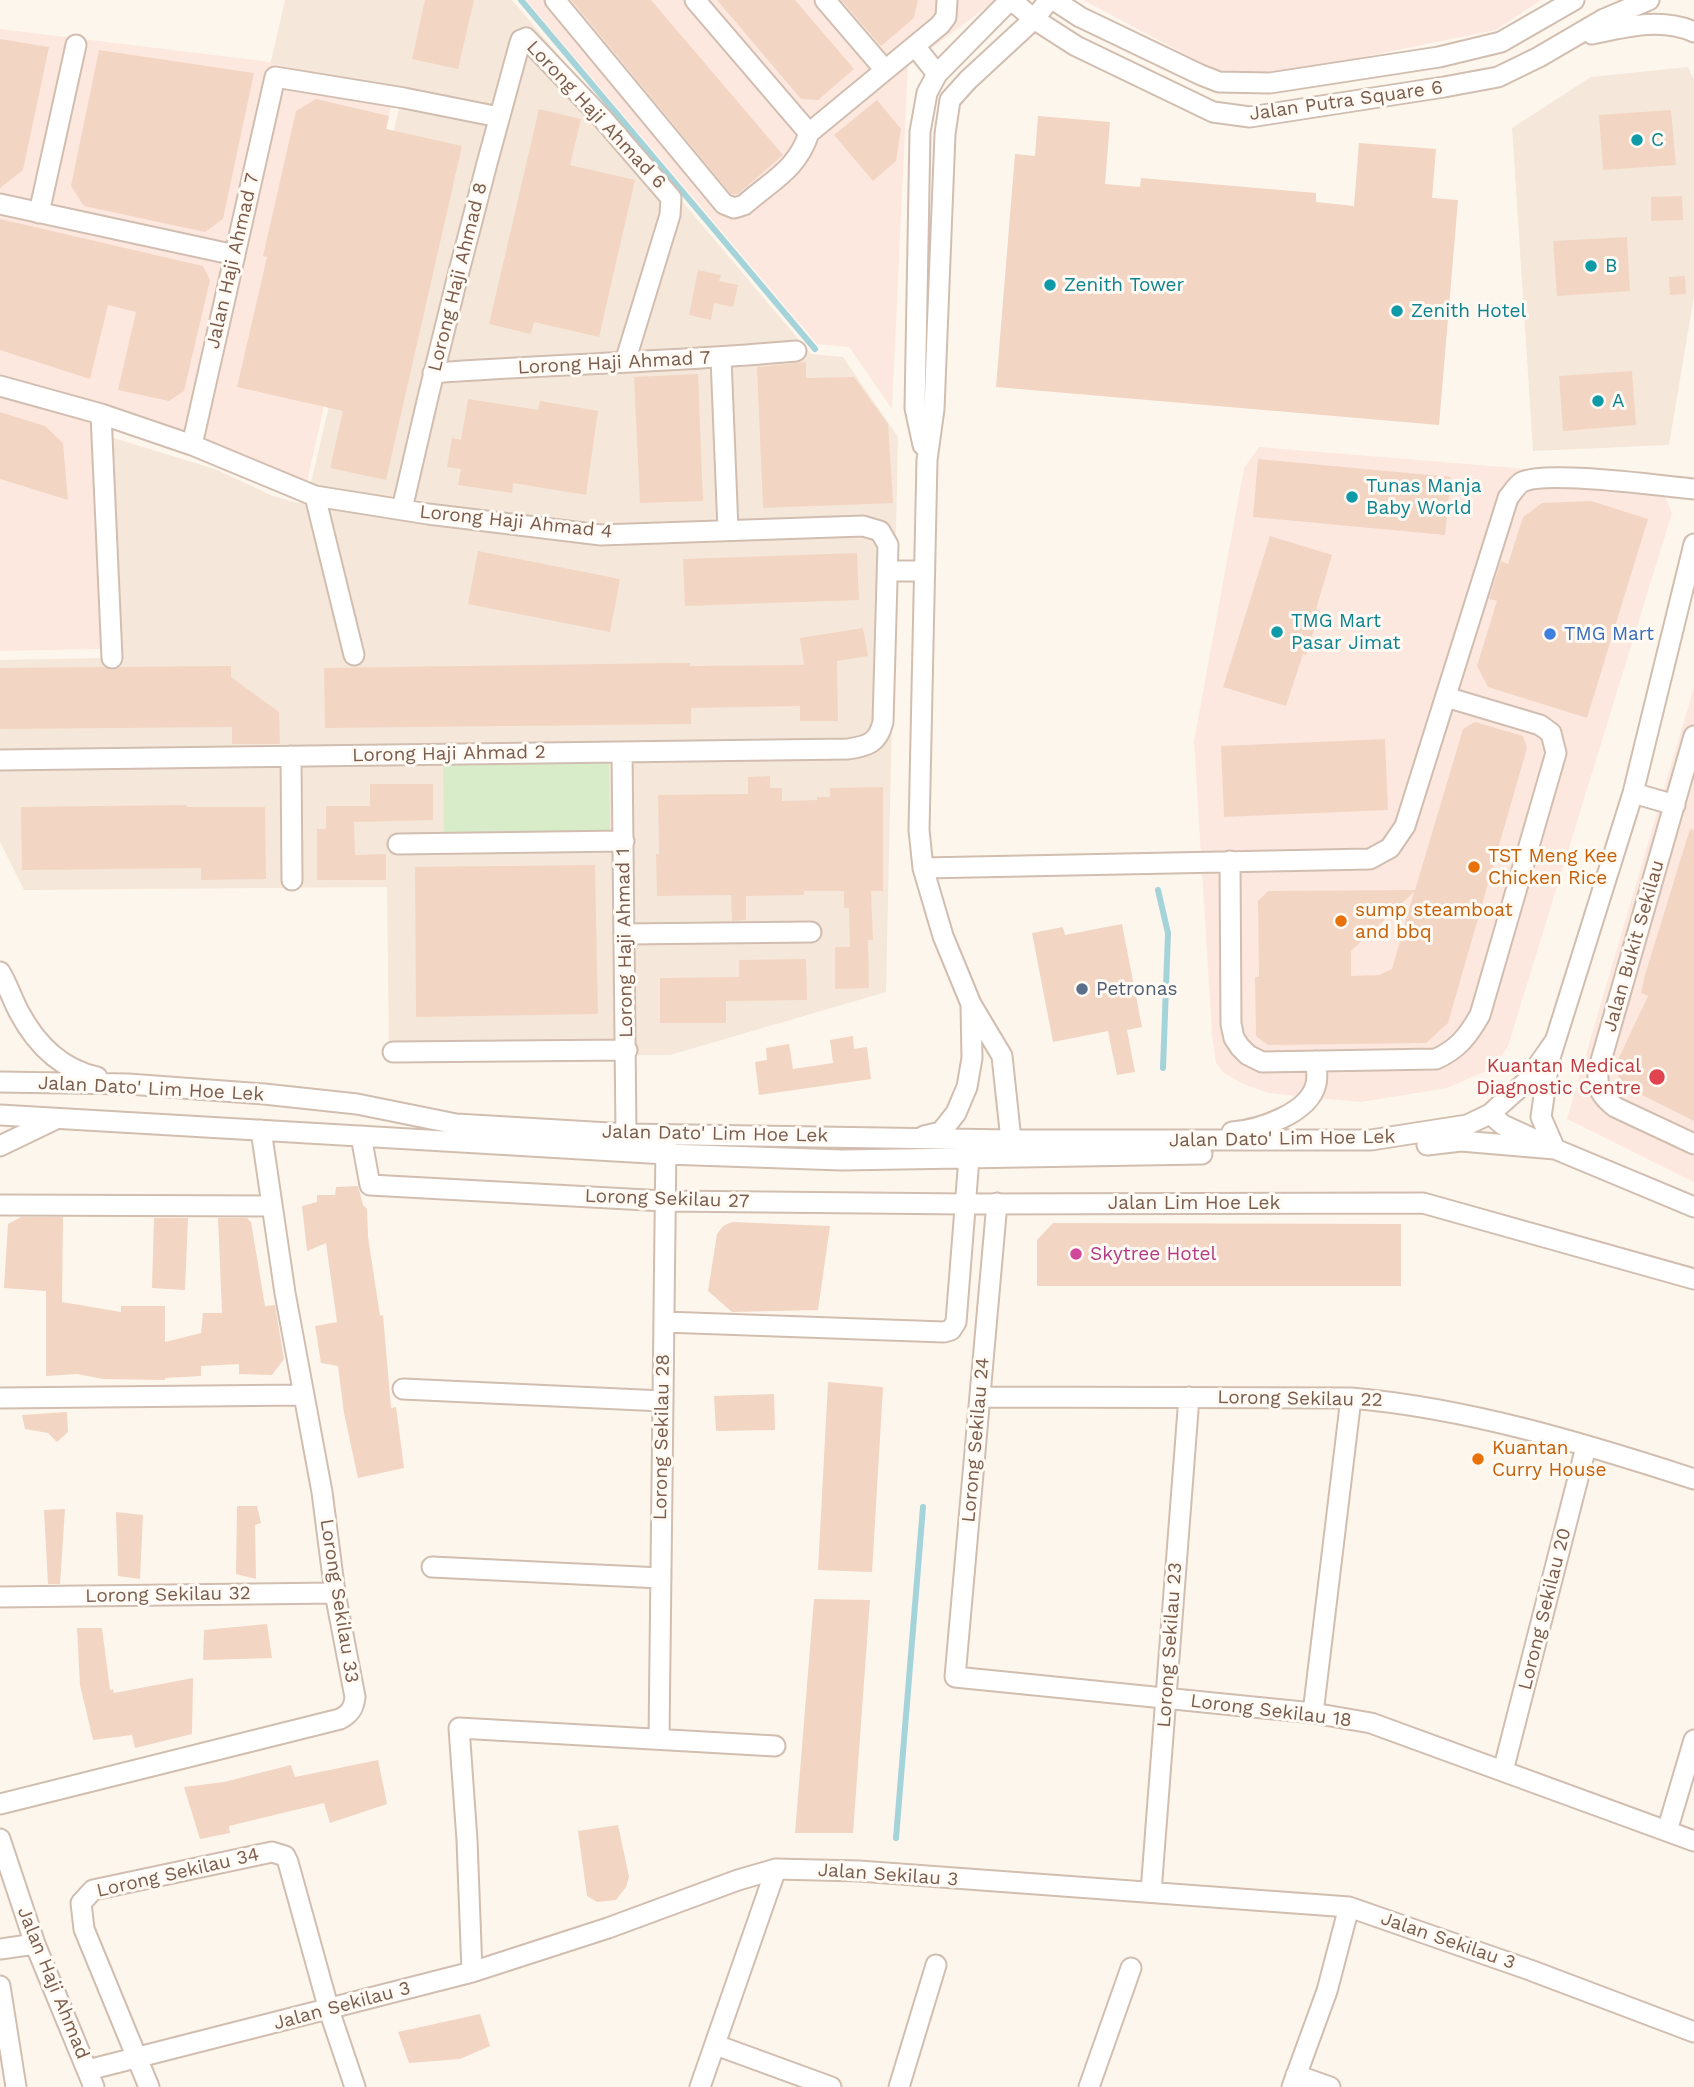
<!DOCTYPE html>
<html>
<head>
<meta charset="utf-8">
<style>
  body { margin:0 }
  canvas { display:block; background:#fdf6ec }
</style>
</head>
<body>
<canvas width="1694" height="2087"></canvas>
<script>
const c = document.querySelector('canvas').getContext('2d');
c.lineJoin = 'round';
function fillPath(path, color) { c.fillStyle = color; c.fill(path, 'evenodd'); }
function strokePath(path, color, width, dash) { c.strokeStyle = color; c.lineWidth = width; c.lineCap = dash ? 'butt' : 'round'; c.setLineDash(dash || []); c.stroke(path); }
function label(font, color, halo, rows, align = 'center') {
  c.font = font + ' "Work Sans",sans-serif'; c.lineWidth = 6; c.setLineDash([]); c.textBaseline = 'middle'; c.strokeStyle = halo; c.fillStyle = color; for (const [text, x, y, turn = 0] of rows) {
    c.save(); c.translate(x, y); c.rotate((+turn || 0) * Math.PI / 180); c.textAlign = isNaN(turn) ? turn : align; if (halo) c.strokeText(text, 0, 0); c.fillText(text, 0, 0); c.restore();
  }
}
fillPath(new Path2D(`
  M285,0H512L811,354L843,357L898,437L886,992L670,1055L389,1057L387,887L24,890L0,842V660L103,658L94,432L215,469L273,496L298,503L310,487L400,104L268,74Z
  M1688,67L1694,79V296L1669,445L1533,451L1512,128L1591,77Z`), '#f5e8da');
fillPath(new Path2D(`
  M526,0H996L908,66L892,409L849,347L817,344Z
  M1083,0H1541L1496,30L1264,77L1213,69Z
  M0,29L263,61L395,90L305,491L91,406L102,649L0,651Z
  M1259,447L1552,471L1656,474L1672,513L1508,1046L1493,1068L1447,1088L1361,1102L1304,1097L1269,1093L1243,1084L1224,1073L1216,1063L1212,1034L1194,741L1244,468Z
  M1694,687V1182L1567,1119Z`), '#fde8e0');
fillPath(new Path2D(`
  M609,763L610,831L444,833L443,765Z`), '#d8ecc9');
strokePath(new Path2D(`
  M521,0L815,349
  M1158,890L1168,933L1163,1068
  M896,1838L923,1507`), '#a5d3da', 6);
fillPath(new Path2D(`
  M425,0H474L458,69L412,59Z
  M571,0H651L783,155L738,194H731Z
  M717,0H795L854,69L818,100L801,99Z
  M841,0H918L914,18L881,46Z
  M0,39L49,47L23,170L0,188Z
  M99,50L254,73L223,219L205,232L84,206L71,186Z
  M316,99L389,116L386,129L462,146L386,480L330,468L343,411L237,387L267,257L263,256L296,111Z
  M877,100L901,129L896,161L873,181L834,135Z
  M539,109L581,119L570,165L635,180L599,337L534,322L531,334L489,324Z
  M1671,110L1676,165L1603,170L1599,115Z
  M1038,116L1110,122L1105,184L1140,187L1141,178L1316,193V202L1354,206L1359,143L1436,149L1432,198L1458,200L1439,425L996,387L1015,154L1035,156Z
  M1682,196L1683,220L1651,221V197Z
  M0,219L203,266L210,280L184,391L169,401L118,390L136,312L108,305L90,379L0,350Z
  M1627,237L1630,291L1557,296L1553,241Z
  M698,270L721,275L719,281L738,285L733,307L714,303L711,320L689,315Z
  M1685,276L1686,294L1670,295L1669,277Z
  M806,362V378L854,377L888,424L893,503L763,508L757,367Z
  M1632,371L1636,425L1563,431L1559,376Z
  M698,374L703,501L640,503L634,377Z
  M468,399L538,410L540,401L598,411L586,495L513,483L512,493L458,485L461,469L447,467L452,438L461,440Z
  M0,412L45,426L63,443L68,500L0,479Z
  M1258,459L1451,477L1445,535L1253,517Z
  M1591,501L1648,519L1587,718L1488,687L1477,666L1497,601L1489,599L1501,561L1508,564L1523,517L1542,503Z
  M1270,536L1332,555L1316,609L1320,611L1306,655L1303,654L1286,706L1223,687Z
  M478,551L620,579L610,632L468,604Z
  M857,553L859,600L685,606L683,559Z
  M863,628L868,656L837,661L838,721H800V706L691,708V724L325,728L324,668L673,663H690V666L804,665L800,638Z
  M231,666V677L279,712L280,744H232V727L0,729V668L104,667L112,670L120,667Z
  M1475,722L1523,736L1527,748L1448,1023L1426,1043L1268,1045L1256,1036L1255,977H1259L1258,901L1268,891L1415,890L1463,729ZM1414,892L1392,969L1379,975L1351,976V951Z
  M1385,739L1388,810L1224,817L1221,746Z
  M770,776V788H782V801L817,800V797H830V788L883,787V891H871L873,940H868L869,988L835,989V947H850L849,908H844V891H804V895L746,896V920L732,921L731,895L657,896L656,854H659L658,795L748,794V777Z
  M370,784H433V820L354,822L355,855L386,854V880H317V829H326V806H370Z
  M187,805V807H265L266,879L201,880V868L22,870L21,807Z
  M1690,829L1694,830V1121L1624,1086L1614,1068L1648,996L1641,993L1645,975Z
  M595,865L598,1014L416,1017L415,867Z
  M1122,924L1142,1027L1127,1030L1135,1072L1117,1075L1108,1031L1053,1042L1032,933L1063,927L1065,935Z
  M806,959L807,1000L726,1001V1023H660V978L739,977V960Z
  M853,1036L854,1049L867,1047L871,1079L759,1095L755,1062L767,1060L766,1048L789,1044L793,1069L833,1063L830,1040Z
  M358,1186L363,1205L367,1209L368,1237L380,1316L383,1315L391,1408L396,1407L404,1468L358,1478L344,1413L338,1366L321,1363L315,1326L337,1322L326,1243L307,1251L302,1206L317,1202V1195H335L336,1187Z
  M21,1217H63L62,1302L121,1312V1306H165V1342L201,1333L203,1313H222L218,1218H247L251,1222L265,1306L275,1305L284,1359L272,1375L239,1374V1364L201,1366V1376L165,1378V1380L103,1379L77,1374L46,1376V1291L4,1288L8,1224Z
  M154,1218H188L185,1290L152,1288Z
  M732,1222L830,1226L818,1310L732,1312L708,1291L717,1234L723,1226Z
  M1053,1223L1401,1224V1286H1037V1240Z
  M828,1382L883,1387L872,1572L818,1570Z
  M774,1394L775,1430L716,1431L714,1396Z
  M67,1412L68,1432L57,1442L48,1433L25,1429L22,1415Z
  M237,1506H257L261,1523L255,1525L256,1579L236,1574Z
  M65,1509L60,1584H48L44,1510Z
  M116,1512L143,1515L140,1579L118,1576Z
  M814,1599L870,1600L853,1833H795Z
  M267,1624L272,1658L203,1660L204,1630Z
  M77,1628H102L110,1690L113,1689L114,1693L193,1678L192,1734L135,1748L132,1735L93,1740L80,1685Z
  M378,1760L387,1804L330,1823L324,1803L229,1826L230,1833L200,1839L184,1787L224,1782L291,1765L295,1777Z
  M618,1825L629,1877L626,1887L616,1900L597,1902L587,1896L578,1831Z
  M480,2014L490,2046L460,2059L409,2063L398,2032Z`), '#f3d5c3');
const minor = new Path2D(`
  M555,0L724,204L734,208L744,205C772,180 797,170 809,133
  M695,0L809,133
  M825,0L885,70
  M1011,0L1034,19L1076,46L1213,112L1250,117L1444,87L1498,77L1539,57L1604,19L1649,0
  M1054,0L1080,17L1201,75L1219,82L1270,83L1439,57L1501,42L1574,0
  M1592,34C1625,27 1662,17 1694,32
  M915,46L937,74
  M809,133L940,25L946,17L947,0
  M0,204L235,255
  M39,213L76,45
  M721,358L728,530
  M433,373C554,364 675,362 796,351
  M0,386L101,414L192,445L315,496L428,514L601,535L863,526L880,531L888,545L883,722C878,743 868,746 848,749L0,760
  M101,414L112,658
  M192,445L275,77L404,98L499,117
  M923,445L915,408L920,132L927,93L937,74L1010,0
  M315,496L354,655
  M402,509C437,354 476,200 519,46L521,40L526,38L602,118L671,198L670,215L625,362
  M888,571H924
  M1694,736L1598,1071C1597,1089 1601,1096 1615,1107L1694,1144
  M622,752L626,1134
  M291,756L292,880
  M1633,793L1675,805
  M398,844L624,841
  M1230,861L1231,1024L1234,1038L1240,1047L1248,1055L1262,1062L1436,1059C1458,1049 1468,1036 1480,1015L1556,753L1551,733L1540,725L1446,697
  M923,868L1370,859L1390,848L1405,826L1508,498C1512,493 1517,485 1522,482C1547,470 1661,486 1694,489
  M625,934L811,932
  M0,972C8,985 12,999 19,1012C36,1044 60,1069 97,1077
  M393,1052L627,1050
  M0,1082L128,1084L264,1094L357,1104L456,1124L626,1134L1011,1140H1371L1467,1125L1490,1114L1527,1081L1555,1041
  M1490,1114L1503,1125L1555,1149L1694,1207
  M0,1115L666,1154L842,1160L1202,1154
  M1232,1132C1258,1130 1309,1114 1316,1084C1318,1077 1316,1068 1316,1061
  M361,1136L370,1185L665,1201L965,1204L1423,1203L1694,1279
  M924,1136L941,1132L956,1113L967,1087L972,1058L971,1005
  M1011,1140L1002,1056L971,1004L943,936L923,868L919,830L927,460L934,409L945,134L950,100L968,80L1034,19L1049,0
  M1427,1145L1461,1141L1555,1149
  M0,1146L54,1120
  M1555,1149L1541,1117L1549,1061L1633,793L1694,544
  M997,1203L955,1677L1313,1713L1371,1723L1694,1841
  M0,1205L271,1206
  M664,1322L944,1332L951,1330L956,1322L969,1158
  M403,1389L663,1401
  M980,1397L1351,1398C1467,1408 1583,1443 1694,1479
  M0,1398L304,1395
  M432,1567L661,1578
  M0,1597L335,1593
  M1313,1713L1351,1398
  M659,1739L666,1143
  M1503,1771L1586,1447
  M0,1804L340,1719C350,1714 354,1708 355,1697L335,1593L322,1492L285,1293L261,1130
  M1667,1831L1694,1740
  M0,1839L35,1944L94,2087
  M1151,1892L1189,1397
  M0,1949L35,1944
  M472,1972L467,1840L459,1728L775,1746
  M0,1986L16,2087
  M716,2045L831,2087
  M88,2070L472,1972L608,1928L738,1880L776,1869L859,1871L1349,1907L1530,1970L1694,2032
  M1296,2075L1330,2087
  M149,2087L84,1929L81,1903L93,1890L272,1852L285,1856L288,1862L329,2010L355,2087
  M700,2087L776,1869
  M899,2087L936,1965
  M1089,2087L1131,1968
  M1292,2087L1327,1991L1349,1907`);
strokePath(minor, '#d1beb0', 23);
strokePath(minor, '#fff', 19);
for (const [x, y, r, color] of [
  [1637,140,7,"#0f9aa8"],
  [1591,266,7,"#0f9aa8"],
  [1050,285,7,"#0f9aa8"],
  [1397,311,7,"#0f9aa8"],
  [1598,401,7,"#0f9aa8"],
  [1352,497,7,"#0f9aa8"],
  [1277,632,7,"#0f9aa8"],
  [1550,634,7,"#3f7fe0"],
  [1474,867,7,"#e8710a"],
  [1341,921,7,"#e8710a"],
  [1082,989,7,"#5c6f8a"],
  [1657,1077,9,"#e0444e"],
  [1076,1254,7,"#d1479c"],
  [1478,1459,7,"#e8710a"]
]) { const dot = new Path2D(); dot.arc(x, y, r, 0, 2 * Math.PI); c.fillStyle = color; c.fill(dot); strokePath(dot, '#fffaf3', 2.5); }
label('19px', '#7a5c4d', '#fffaf3', [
  ["Jalan Putra Square 6",1346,101,-8],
  ["Lorong Haji Ahmad 6",596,115,47],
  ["Jalan Haji Ahmad 7",233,261,-77],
  ["Lorong Haji Ahmad 8",458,277,-76],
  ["Lorong Haji Ahmad 7",614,363,-3],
  ["Lorong Haji Ahmad 4",516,522,6],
  ["Lorong Haji Ahmad 2",449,754,-1],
  ["Lorong Haji Ahmad 1",625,943,-91],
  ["Jalan Bukit Sekilau",1634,946,-74],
  ["Jalan Dato' Lim Hoe Lek",151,1089,3],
  ["Jalan Dato' Lim Hoe Lek",715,1134,1],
  ["Jalan Dato' Lim Hoe Lek",1282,1139,-1],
  ["Lorong Sekilau 27",667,1199,2],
  ["Jalan Lim Hoe Lek",1194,1203],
  ["Lorong Sekilau 22",1300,1399,1],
  ["Lorong Sekilau 28",662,1437,-89],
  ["Lorong Sekilau 24",976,1440,-85],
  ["Lorong Sekilau 32",168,1595,-1],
  ["Lorong Sekilau 33",339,1601,81],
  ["Lorong Sekilau 20",1545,1609,-76],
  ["Lorong Sekilau 23",1170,1645,-86],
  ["Lorong Sekilau 18",1271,1711,7],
  ["Lorong Sekilau 34",178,1873,-13],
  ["Jalan Sekilau 3",888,1875,4],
  ["Jalan Sekilau 3",1448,1941,19],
  ["Jalan Haji Ahmad",53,1983,68],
  ["Jalan Sekilau 3",342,2006,-15]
]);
label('19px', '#0d838f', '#fffaf3', [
  ["C",1651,140],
  ["B",1605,266],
  ["Zenith Tower",1064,285],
  ["Zenith Hotel",1411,311],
  ["A",1612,401],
  ["Tunas Manja",1366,486],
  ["Baby World",1366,508],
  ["TMG Mart",1291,621],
  ["Pasar Jimat",1291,643]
], 'left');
label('19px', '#366cbe', '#fffaf3', [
  ["TMG Mart",1564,634]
], 'left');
label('19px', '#c56008', '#fffaf3', [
  ["TST Meng Kee",1488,856],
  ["Chicken Rice",1488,878],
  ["sump steamboat",1355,910],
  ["and bbq",1355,932],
  ["Kuantan",1492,1448],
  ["Curry House",1492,1470]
], 'left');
label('19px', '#4e5e75', '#fffaf3', [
  ["Petronas",1096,989]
], 'left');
label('19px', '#be3a42', '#fffaf3', [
  ["Kuantan Medical",1641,1066],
  ["Diagnostic Centre",1641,1088]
], 'right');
label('19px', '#b23c85', '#fffaf3', [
  ["Skytree Hotel",1090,1254]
], 'left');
</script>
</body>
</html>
